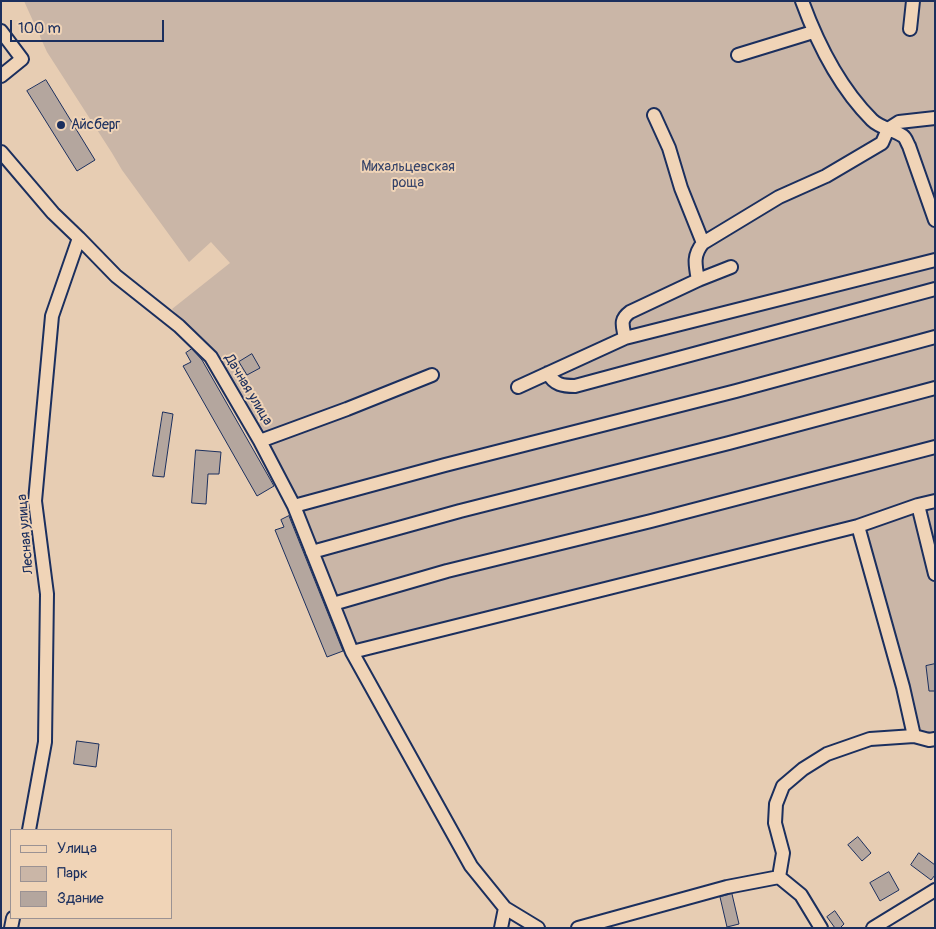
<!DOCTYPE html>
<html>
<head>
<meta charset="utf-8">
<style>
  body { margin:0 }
  #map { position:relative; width:936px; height:929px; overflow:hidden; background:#e7cdb3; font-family:Pangolin,sans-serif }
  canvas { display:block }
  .frame { position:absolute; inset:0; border:2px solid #1b2f5e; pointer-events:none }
  .legend { position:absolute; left:10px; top:829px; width:162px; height:90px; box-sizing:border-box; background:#f0d4b7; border:1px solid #9b9293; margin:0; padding:6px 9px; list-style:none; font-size:15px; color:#1b2f5e }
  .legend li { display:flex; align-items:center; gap:10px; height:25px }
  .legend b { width:25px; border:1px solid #9b9293 }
  .scale { position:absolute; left:10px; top:20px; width:154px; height:22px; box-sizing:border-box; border:2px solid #1b2f5e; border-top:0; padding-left:6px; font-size:15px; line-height:18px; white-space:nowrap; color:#1b2f5e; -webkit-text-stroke:4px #f0d4b7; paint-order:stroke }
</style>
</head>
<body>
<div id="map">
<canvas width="936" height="929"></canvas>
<div class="frame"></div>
<ul class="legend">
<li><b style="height:6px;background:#f0d4b7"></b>Улица</li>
<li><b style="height:14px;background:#cab6a7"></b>Парк</li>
<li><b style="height:14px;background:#b4a69e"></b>Здание</li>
</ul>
<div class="scale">100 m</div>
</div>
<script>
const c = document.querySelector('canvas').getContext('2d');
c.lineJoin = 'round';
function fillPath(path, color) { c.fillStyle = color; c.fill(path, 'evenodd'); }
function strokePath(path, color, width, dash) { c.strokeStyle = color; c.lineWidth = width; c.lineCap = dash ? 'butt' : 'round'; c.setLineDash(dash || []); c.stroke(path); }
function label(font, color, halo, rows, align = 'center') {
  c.font = font + ' Pangolin,sans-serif'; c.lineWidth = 4; c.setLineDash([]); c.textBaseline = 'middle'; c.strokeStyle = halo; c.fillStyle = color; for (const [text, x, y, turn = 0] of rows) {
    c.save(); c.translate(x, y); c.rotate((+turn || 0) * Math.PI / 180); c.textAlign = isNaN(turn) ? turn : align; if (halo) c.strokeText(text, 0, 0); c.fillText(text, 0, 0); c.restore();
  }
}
fillPath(new Path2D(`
  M24,1H935V736L913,740L854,531L356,654L296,504L213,356L172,309L230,263L211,242L189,262L122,170L112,153L47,52Z`), '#cab6a7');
const building = new Path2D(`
  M46,80L95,160L77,171L27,91Z
  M192,349L202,360L274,486L257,496L183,366L191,362L186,353Z
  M252,354L260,368L247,375L239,362Z
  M163,412L173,414L164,477L153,476Z
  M196,450L221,452L219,474H208L206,504L192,503Z
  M289,516L343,651L327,657L275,530L284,527L281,520Z
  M935,664V691H929L926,666Z
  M77,741L99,744L96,767L74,764Z
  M858,837L871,853L862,861L848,845Z
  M919,853L935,865V875L931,880L911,865Z
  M889,872L899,890L880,901L870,883Z
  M732,894L739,924L727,927L720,897Z
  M835,911L844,924L840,928H835L827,917Z`);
fillPath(building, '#b4a69e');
strokePath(building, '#1b2f5e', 1);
const minor = new Path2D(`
  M802,1C818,45 839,87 872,120C880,128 894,130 903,136C906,138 907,143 909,146L935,220
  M910,29L913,1
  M1,31L22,59L1,76
  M738,55L813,32
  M654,115L669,148L681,188L703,243
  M1,152L53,213L79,238L116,276L179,326L211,357L260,441L294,506L352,652L471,866L505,908L538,928
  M698,280C695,264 693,255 703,243L779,197L826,176L882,143L888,129L899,122L935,118
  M625,338C623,326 619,320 630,312L698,280L731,267
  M548,373C554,385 563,386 575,386L935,289
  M518,387L625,338L935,260
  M260,441L347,409L432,375
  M918,505L935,574
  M294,506L445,465L736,391L935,337
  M858,526L903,687L914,736
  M312,552L460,511L729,443L935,388
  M333,604L447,571L651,521L935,447
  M352,652L858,526L918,505L935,501
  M29,830L45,742L47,594L35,501L52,316L79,238
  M11,928L13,918
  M501,928L505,908
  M578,928L727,887L779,877
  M821,928L801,895L779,877L783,853L775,823L776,804L783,786L803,769L827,754L870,739L914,736L929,740L935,739
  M873,928L935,890`);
strokePath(minor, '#1b2f5e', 16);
strokePath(minor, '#f0d4b7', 12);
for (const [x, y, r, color] of [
  [61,125,5,"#1b2f5e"]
]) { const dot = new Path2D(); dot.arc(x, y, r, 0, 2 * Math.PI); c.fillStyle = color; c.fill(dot); strokePath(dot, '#f0d4b7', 2); }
label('14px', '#1b2f5e', '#f0d4b7', [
  ["Айсберг",71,125]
], 'left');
label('14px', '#354369', '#f0d4b7', [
  ["Михальцевская",408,167],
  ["роща",408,183]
]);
label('14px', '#1b2f5e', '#f0d4b7', [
  ["Дачная улица",248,390,59],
  ["Лесная улица",26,534,-95]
]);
</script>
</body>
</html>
